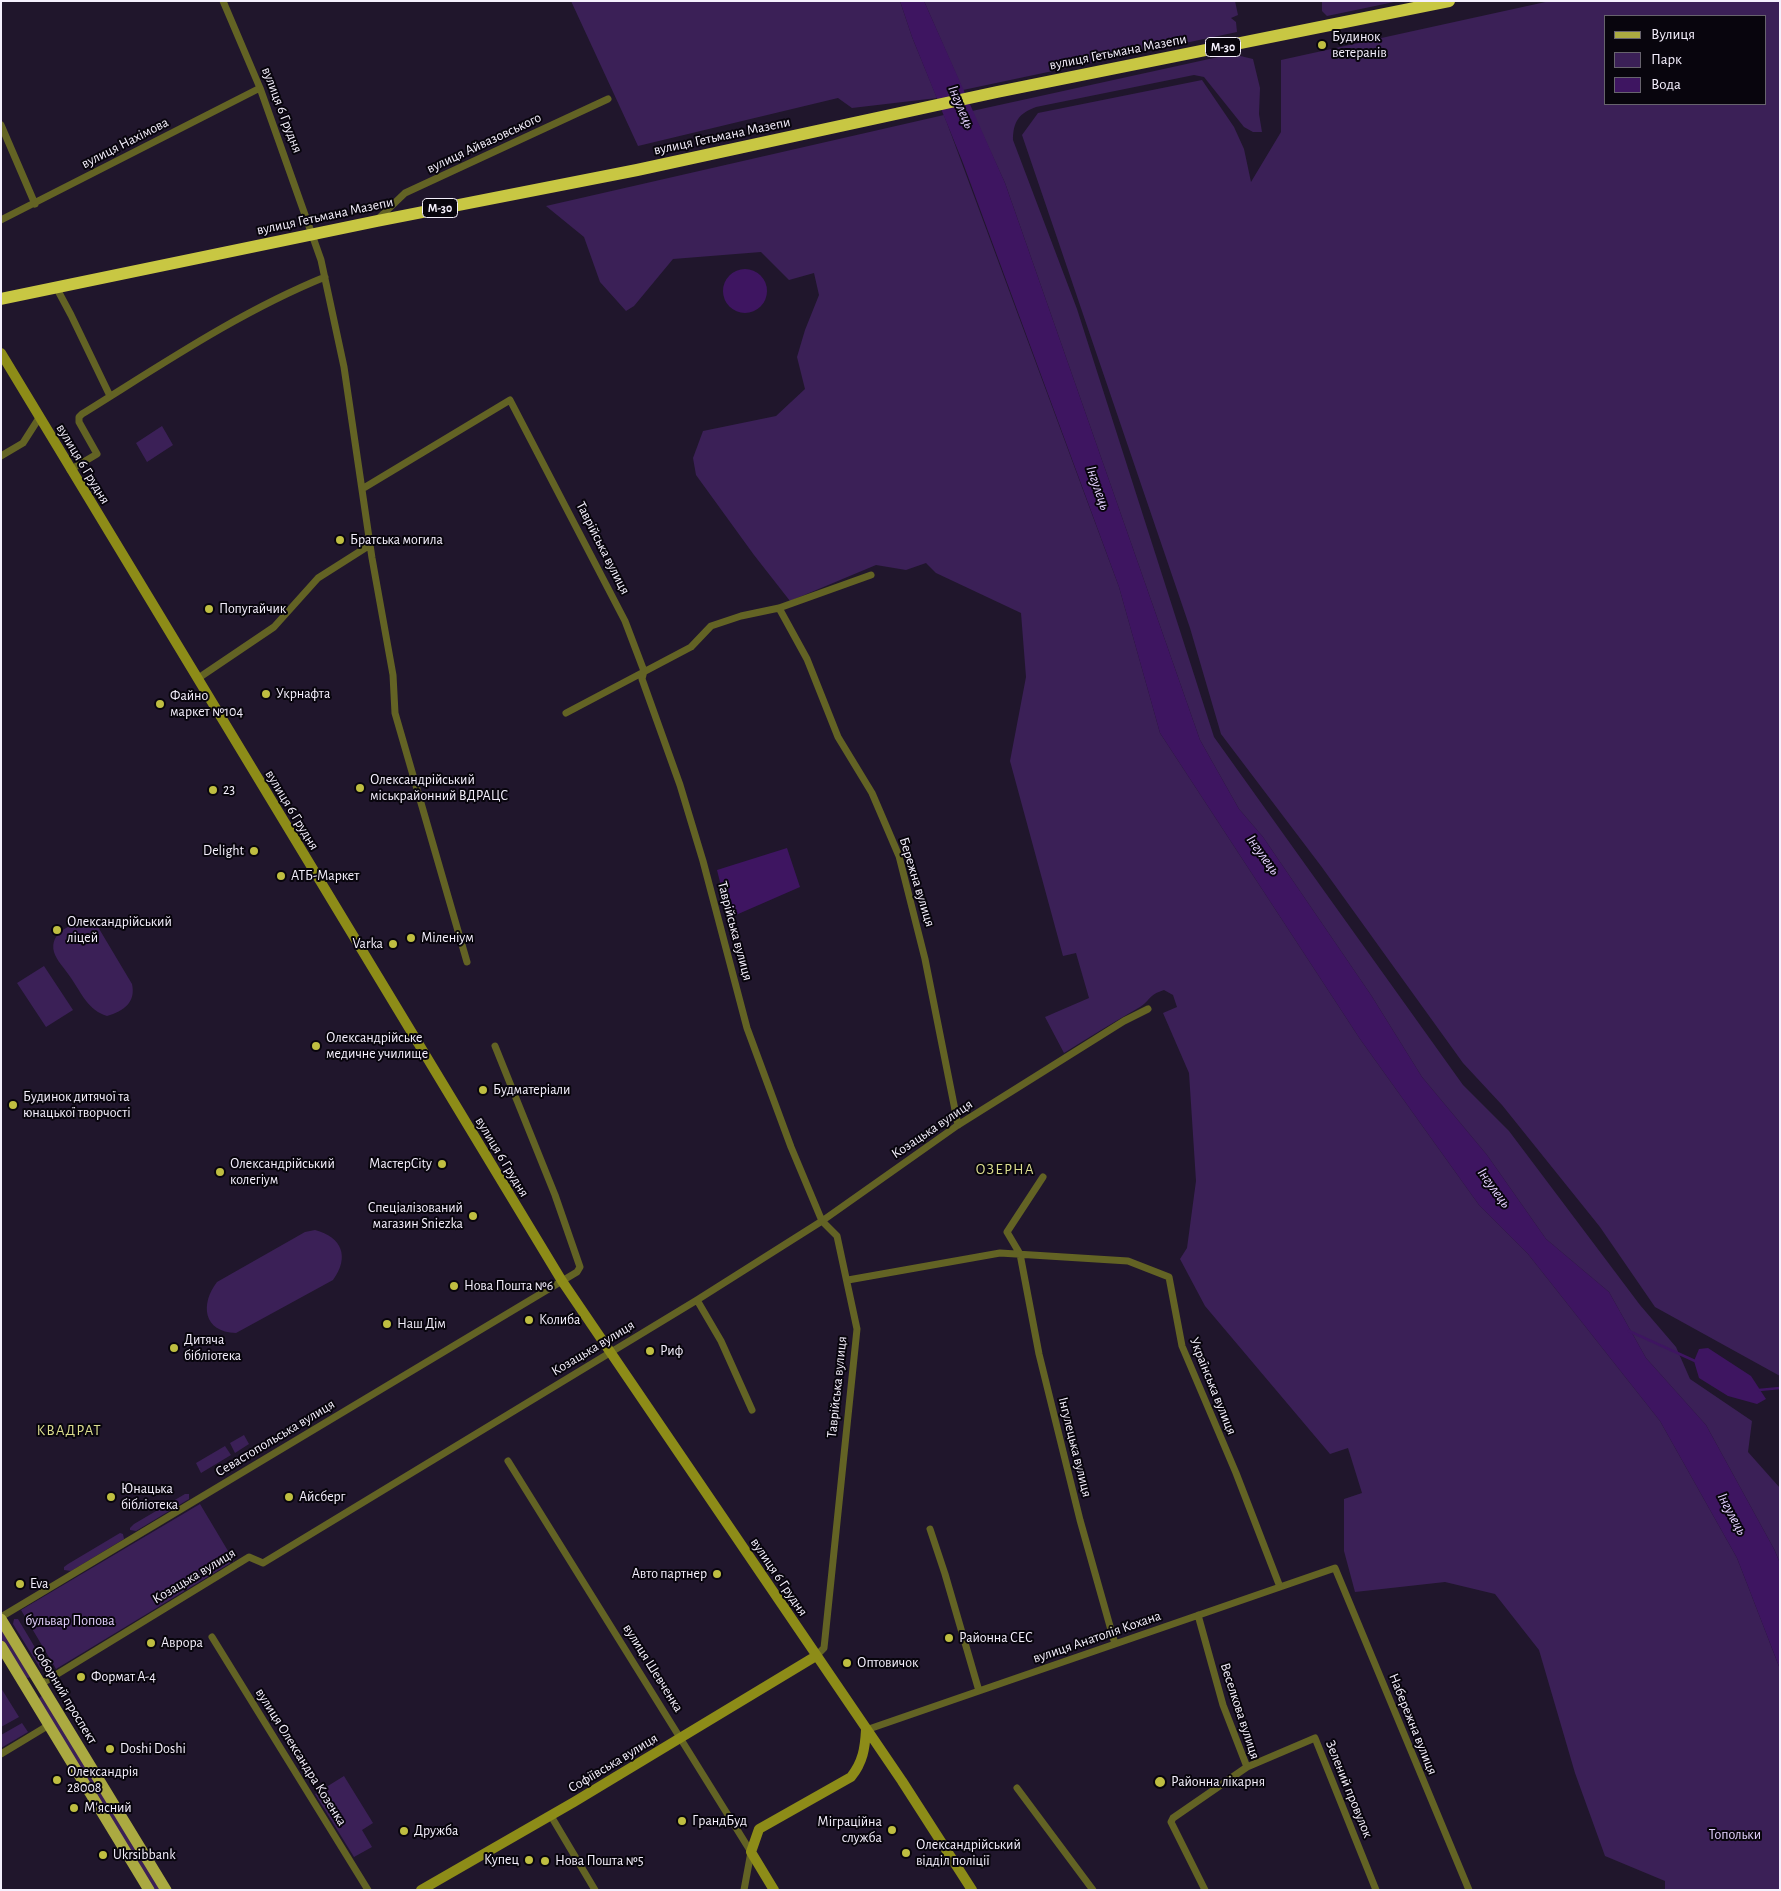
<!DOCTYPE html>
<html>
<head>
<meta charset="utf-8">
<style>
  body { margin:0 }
  #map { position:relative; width:1781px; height:1891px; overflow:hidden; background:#20162c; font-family:"Alegreya Sans",sans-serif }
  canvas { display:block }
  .frame { position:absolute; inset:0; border:2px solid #f5f0fd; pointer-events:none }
  .legend { position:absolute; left:1604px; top:15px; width:162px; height:90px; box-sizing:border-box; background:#08050d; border:1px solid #67636d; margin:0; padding:6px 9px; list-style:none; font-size:15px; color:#f5f0fd }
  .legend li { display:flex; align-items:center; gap:10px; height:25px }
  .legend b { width:25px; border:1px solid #67636d }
</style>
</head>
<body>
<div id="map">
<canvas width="1781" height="1891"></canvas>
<div class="frame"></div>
<ul class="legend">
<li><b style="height:6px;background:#abaa41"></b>Вулиця</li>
<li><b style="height:14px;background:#3b2057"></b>Парк</li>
<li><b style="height:14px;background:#3e1561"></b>Вода</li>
</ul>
</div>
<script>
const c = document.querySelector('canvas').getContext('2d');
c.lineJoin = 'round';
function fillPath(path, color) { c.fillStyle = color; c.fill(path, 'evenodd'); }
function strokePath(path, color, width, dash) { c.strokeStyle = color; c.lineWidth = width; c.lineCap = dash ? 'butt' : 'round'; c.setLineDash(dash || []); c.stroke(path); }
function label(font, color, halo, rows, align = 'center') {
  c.font = font + ' "Alegreya Sans",sans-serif'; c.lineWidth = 4; c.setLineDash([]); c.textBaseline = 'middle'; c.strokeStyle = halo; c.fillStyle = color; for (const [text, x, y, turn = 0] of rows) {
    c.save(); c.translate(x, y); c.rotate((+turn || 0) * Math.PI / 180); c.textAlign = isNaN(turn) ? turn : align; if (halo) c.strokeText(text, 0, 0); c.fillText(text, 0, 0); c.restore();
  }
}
fillPath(new Path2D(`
  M571,1H900L912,37L937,98L852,108L838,98L638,146Z
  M924,1H1235L1238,15L1231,18L1236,22L1237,32L963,90Z
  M1322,1H1399L1327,16L1322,11Z
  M1550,1H1780V1376L1655,1307L1600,1227L1502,1105L1463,1063L1321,866L1221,734L1190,628L1022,135L1038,113L1202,80L1234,127L1244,149L1251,182L1281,132V60ZM1605,16H1765V104H1605Z
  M1232,54L1253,59L1260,88L1259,114L1262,132H1253L1244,127L1204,77L1194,75L1036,107C1019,113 1013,122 1013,140L1077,309L1214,737L1463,1085L1509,1131L1640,1305L1676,1347L1690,1379L1752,1421L1748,1452L1780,1488V1563L1774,1549L1706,1425L1646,1358L1609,1292L1546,1239L1487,1155L1422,1077L1371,995L1263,837L1239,809L1200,740L1005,183L972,111Z
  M944,115L1119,587L1160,733L1360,1039L1479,1205L1528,1254L1660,1421L1737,1558L1780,1669V1890H1665V1881L1605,1856L1575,1773L1539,1650L1495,1594L1445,1582L1355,1592L1344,1551V1499L1362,1493L1348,1448L1330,1454L1205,1306L1180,1259L1187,1248L1196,1181L1189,1073L1163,1013L1177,1007L1173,995L1164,990C1148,995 1151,1000 1140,1007C1114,1022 1089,1037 1064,1053L1045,1017L1089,998L1076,953L1063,956L1010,761L1026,677L1021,613L936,573L926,563L906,570L876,565L790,601L754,555L696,475L693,458L703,431L776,416L805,389L797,357L805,330L819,295L814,273L789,280L761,252L673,259L634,306L626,311L600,282L584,237L546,206Z
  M162,426L173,445L147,462L136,443Z
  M87,922L98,927L132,984C136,1002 124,1011 107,1016C88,1010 82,994 71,978C66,970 56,960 54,952C49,932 72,923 87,922Z
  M44,966L73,1010L46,1027L17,983Z
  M315,1230C342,1237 350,1257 333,1280L236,1333C203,1332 200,1304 217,1282L305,1232Z
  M244,1435L249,1444L235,1453L230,1443Z
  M225,1446L231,1455L201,1473L196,1463Z
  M185,1494H189V1499L136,1531L130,1530V1528L134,1524Z
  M200,1504L234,1561L56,1669L21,1610Z
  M120,1533L123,1534L124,1539L71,1571L64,1570V1567L68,1564Z
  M14,1619H18L46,1666L45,1669L40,1668L13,1624Z
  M1,1624L30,1677L28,1678L24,1677L1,1639Z
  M1,1688L19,1717L1,1727Z
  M42,1695L163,1890H154L38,1700Z
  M22,1723L28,1732L1,1748V1735Z
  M344,1776L373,1823L362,1830L372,1847L354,1857L315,1794Z`), '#3b2057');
fillPath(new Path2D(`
  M900,1H924L1005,183L1200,740L1239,809L1263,837L1371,995L1422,1077L1487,1155L1546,1239L1609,1292L1646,1358L1706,1425L1774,1549L1780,1563V1669L1737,1558L1660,1421L1528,1254L1479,1205L1360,1039L1160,733L1119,587L963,163L912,37Z
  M723 291a22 22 0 1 1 44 0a22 22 0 1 1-44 0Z
  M787,848L800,887L729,918L717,870Z
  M1708,1348L1751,1376L1766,1399L1757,1404L1728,1396L1699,1378L1694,1361L1699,1349Z`), '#3e1561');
strokePath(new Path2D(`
  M1629,1331L1695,1361
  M1759,1390L1780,1388`), '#3e1561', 2.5);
strokePath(new Path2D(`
  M223,1L260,88L321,260L344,367L372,558L393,675L395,713L467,962
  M1,125L35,204
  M379,218L405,193L608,99
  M1,220L260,88
  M56,287L71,315L110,396
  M1,456L23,443L39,418
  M70,470L97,454L79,422V417L82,414C161,365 239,312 325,277
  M362,489L510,400L625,621L644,671L642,679L680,785L703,861L747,1028L791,1147L822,1221L837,1236L857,1329L824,1648L816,1656
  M779,608L807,659L838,737L872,793L899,856L925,959L958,1125
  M197,679L274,627L318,578L370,545
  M566,713L691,647L711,626L741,616L779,608L871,575
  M1043,1177L1007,1232L1020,1254L1039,1354L1080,1520L1115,1644
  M848,1280L1000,1253L1128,1261L1169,1277L1182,1346L1236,1473L1280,1587
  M697,1300L721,1341L752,1410
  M508,1461L751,1852L744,1890
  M930,1529L945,1574L979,1691
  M1198,1615L1223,1705L1247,1767L1173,1818L1171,1822L1205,1890
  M1,1617L577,1272L580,1267L555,1195L495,1046
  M212,1637L368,1890
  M41,1684L249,1557L263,1563L697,1300L822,1221L958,1125L1124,1021L1148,1009
  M866,1730L1335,1568L1469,1890
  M1,1754L49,1725
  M1247,1767L1315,1738L1376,1890
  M1017,1788L1093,1890
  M551,1816L595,1890`), '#636324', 7);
strokePath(new Path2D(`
  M1,353L562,1281L902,1781L972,1890
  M421,1890L574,1802L816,1656
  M774,1890L751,1852L759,1829L851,1777C863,1762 865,1748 866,1730`), '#8d8c18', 10);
strokePath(new Path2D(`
  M1,1619L166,1890
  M1,1646L149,1890`), '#abaa41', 11);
strokePath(new Path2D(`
  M1,299L377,221L637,170L997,92L1449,1`), '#c8c743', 12);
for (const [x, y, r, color] of [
  [1322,45,5,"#bfbe41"],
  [340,540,5,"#bfbe41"],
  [209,609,5,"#bfbe41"],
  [266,694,5,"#bfbe41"],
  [160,704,5,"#bfbe41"],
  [360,788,5,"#bfbe41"],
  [213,790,5,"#bfbe41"],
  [254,851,5,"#bfbe41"],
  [281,876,5,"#bfbe41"],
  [57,930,5,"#bfbe41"],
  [411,938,5,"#bfbe41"],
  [393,944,5,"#bfbe41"],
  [316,1046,5,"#bfbe41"],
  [483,1090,5,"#bfbe41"],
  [13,1105,5,"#bfbe41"],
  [442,1164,5,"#bfbe41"],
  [220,1172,5,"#bfbe41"],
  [473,1216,5,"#bfbe41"],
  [454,1286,5,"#bfbe41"],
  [529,1320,5,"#bfbe41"],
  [387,1324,5,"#bfbe41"],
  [174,1348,5,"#bfbe41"],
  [650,1351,5,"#bfbe41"],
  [111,1497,5,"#bfbe41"],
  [289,1497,5,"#bfbe41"],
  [717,1574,5,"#bfbe41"],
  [20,1584,5,"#bfbe41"],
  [949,1638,5,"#bfbe41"],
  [151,1643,5,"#bfbe41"],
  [847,1663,5,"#bfbe41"],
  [81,1677,5,"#bfbe41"],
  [110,1749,5,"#bfbe41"],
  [57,1780,5,"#bfbe41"],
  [1160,1782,6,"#bfbe41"],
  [74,1808,5,"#bfbe41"],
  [682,1821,5,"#bfbe41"],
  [892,1830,5,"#bfbe41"],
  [404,1831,5,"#bfbe41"],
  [906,1853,5,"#bfbe41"],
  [103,1855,5,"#bfbe41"],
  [529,1860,5,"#bfbe41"],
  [545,1861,5,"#bfbe41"]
]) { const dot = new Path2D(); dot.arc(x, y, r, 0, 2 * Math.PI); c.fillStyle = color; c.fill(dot); strokePath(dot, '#08050d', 2); }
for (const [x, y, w] of [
  [1223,47,35],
  [440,208,35]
]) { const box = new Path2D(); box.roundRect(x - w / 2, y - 9.5, w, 19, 4); c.fillStyle = '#08050d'; c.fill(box); strokePath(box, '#f5f0fd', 1); }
label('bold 12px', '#f5f0fd', null, [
  ["М-30",1223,47],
  ["М-30",440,208]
]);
label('14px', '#f5f0fd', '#08050d', [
  ["Будинок",1332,37],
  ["ветеранів",1332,53],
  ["Братська могила",350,540],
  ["Попугайчик",219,609],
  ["Укрнафта",276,694],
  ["Файно",170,696],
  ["маркет №104",170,712],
  ["Олександрійський",370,780],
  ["міськрайонний ВДРАЦС",370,796],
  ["23",223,790],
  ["Delight",244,851,"right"],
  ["АТБ-Маркет",291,876],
  ["Олександрійський",67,922],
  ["ліцей",67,938],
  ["Міленіум",421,938],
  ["Varka",383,944,"right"],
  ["Олександрійське",326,1038],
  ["медичне училище",326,1054],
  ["Будматеріали",493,1090],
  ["Будинок дитячої та",23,1097],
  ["юнацької творчості",23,1113],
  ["Олександрійський",230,1164],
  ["колегіум",230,1180],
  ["МастерCity",432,1164,"right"],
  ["Спеціалізований",463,1208,"right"],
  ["магазин Sniezka",463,1224,"right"],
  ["Нова Пошта №6",464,1286],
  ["Колиба",539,1320],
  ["Наш Дім",397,1324],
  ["Дитяча",184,1340],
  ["бібліотека",184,1356],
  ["Риф",660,1351],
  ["Юнацька",121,1489],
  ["бібліотека",121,1505],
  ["Айсберг",299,1497],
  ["Авто партнер",707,1574,"right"],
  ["Eva",30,1584],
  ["Районна СЕС",959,1638],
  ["Аврора",161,1643],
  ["Оптовичок",857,1663],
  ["Формат А-4",91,1677],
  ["Doshi Doshi",120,1749],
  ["Олександрія",67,1772],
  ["28008",67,1788],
  ["Районна лікарня",1171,1782],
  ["М'ясний",84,1808],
  ["ГрандБуд",692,1821],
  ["Міграційна",882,1822,"right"],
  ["служба",882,1838,"right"],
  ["Дружба",414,1831],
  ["Олександрійський",916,1845],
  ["відділ поліції",916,1861],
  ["Ukrsibbank",113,1855],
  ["Купец",519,1860,"right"],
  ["Нова Пошта №5",555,1861]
], 'left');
label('14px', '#f5f0fd', '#08050d', [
  ["вулиця Гетьмана Мазепи",1118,52,-11],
  ["вулиця 6 Грудня",282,110,69],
  ["вулиця Гетьмана Мазепи",722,136,-12],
  ["вулиця Нахімова",125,143,-27],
  ["вулиця Айвазовського",484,143,-25],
  ["вулиця Гетьмана Мазепи",325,216,-12],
  ["вулиця 6 Грудня",83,464,59],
  ["Таврійська вулиця",603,548,63],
  ["вулиця 6 Грудня",292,810,59],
  ["Бережна вулиця",917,882,73],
  ["Таврійська вулиця",735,931,75],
  ["Козацька вулиця",932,1129,-34],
  ["вулиця 6 Грудня",502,1157,59],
  ["Козацька вулиця",593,1348,-31],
  ["Українська вулиця",1213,1386,68],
  ["Таврійська вулиця",837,1387,-84],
  ["Севастопольська вулиця",275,1438,-31],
  ["Інгулецька вулиця",1075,1447,76],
  ["Козацька вулиця",194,1576,-31],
  ["вулиця 6 Грудня",779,1577,56],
  ["вулиця Анатолія Кохана",1097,1637,-19],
  ["вулиця Шевченка",653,1668,58],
  ["Соборний проспект",65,1695,59],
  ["Веселкова вулиця",1240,1711,72],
  ["Набережна вулиця",1413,1724,68],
  ["вулиця Олександра Козенка",301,1757,58],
  ["Софіївська вулиця",613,1763,-31],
  ["Зелений провулок",1349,1789,68]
]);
label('14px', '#e0cefa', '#08050d', [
  ["бульвар Попова",70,1621],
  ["Топольки",1735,1835]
]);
label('italic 15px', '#e2d0fc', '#08050d', [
  ["Інгулець",961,107,67],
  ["Інгулець",1098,488,71],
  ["Інгулець",1263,855,54],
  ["Інгулець",1494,1188,54],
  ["Інгулець",1732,1514,62]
]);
c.letterSpacing = '1px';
label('15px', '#ddde8f', '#08050d', [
  ["ОЗЕРНА",1005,1169],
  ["КВАДРАТ",69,1430]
]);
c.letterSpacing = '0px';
</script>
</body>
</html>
